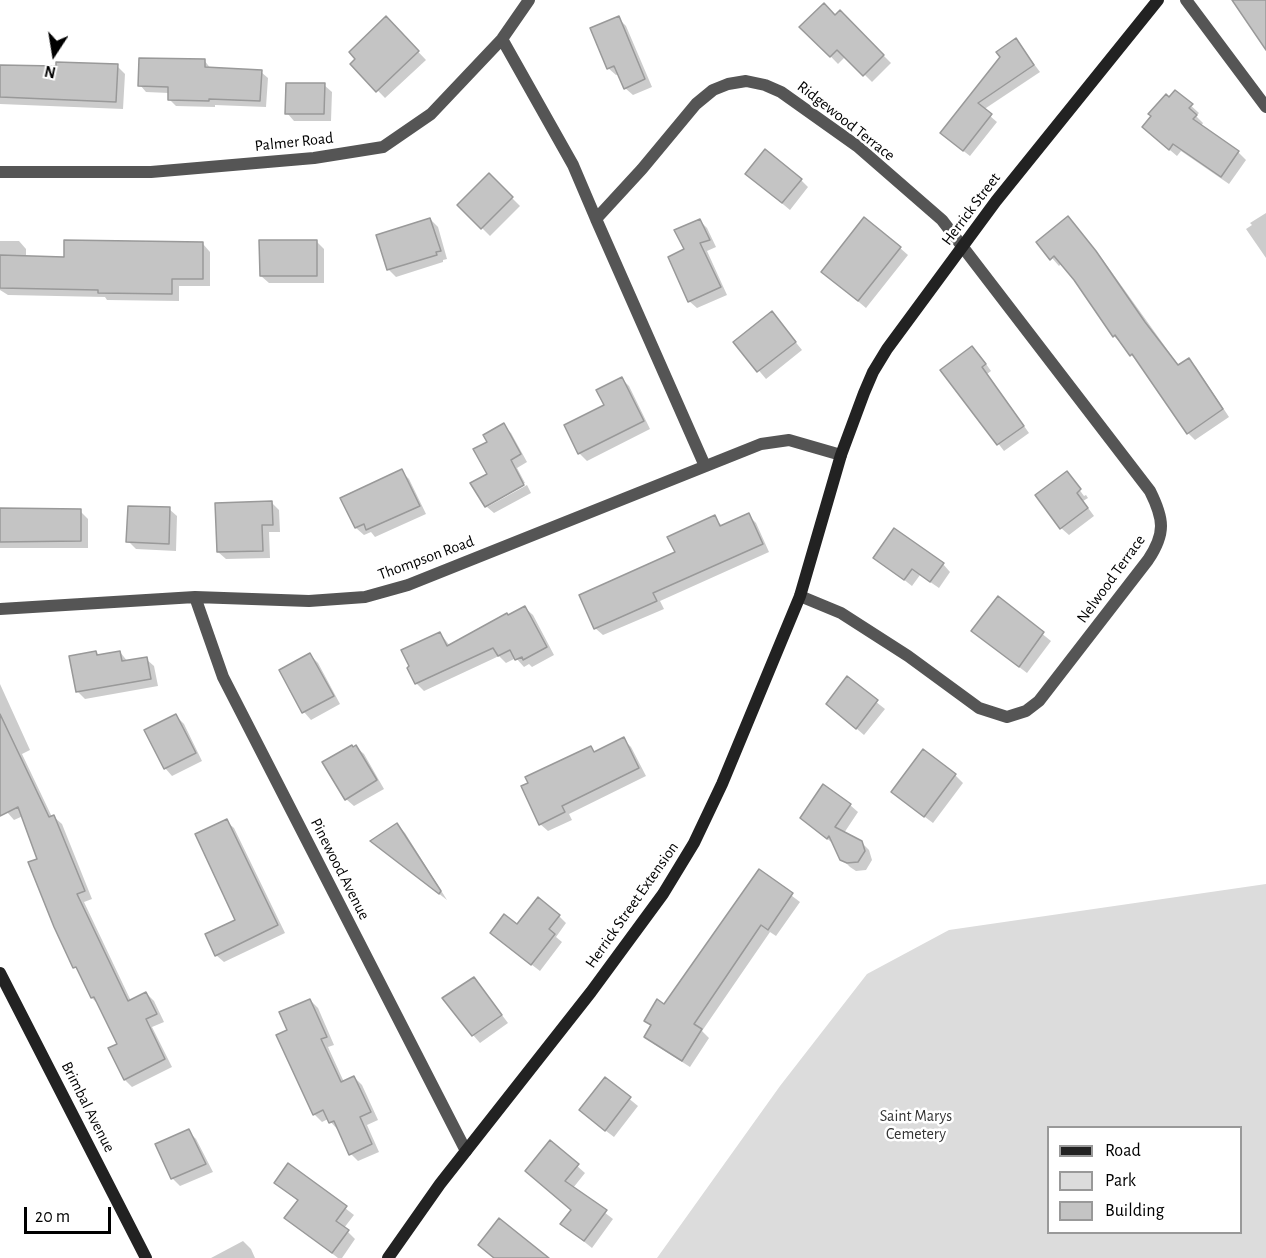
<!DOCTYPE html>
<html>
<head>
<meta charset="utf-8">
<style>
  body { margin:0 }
  #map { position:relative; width:1266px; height:1258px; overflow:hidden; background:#fff; font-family:"Alegreya Sans",sans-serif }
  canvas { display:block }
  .legend { position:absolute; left:1047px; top:1126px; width:195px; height:108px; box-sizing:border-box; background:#fff; border:2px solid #999; margin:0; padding:8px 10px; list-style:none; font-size:18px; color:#000 }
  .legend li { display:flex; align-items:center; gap:12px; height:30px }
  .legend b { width:30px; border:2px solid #999 }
  .north { position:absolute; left:24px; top:24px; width:60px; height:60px; -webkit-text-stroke:4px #fff; paint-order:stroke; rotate:192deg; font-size:16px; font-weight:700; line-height:24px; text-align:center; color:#000 }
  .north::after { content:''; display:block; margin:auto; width:21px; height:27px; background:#000; clip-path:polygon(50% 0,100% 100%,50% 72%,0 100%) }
  .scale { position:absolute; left:24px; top:1207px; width:87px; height:27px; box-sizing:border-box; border:3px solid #000; border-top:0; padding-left:8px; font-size:18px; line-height:21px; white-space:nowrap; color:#000; -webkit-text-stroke:4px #fff; paint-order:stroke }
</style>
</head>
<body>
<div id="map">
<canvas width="1266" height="1258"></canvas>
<ul class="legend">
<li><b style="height:8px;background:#222"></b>Road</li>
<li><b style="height:16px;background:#dcdcdc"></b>Park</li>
<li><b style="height:16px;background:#c4c4c4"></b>Building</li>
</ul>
<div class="north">N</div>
<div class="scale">20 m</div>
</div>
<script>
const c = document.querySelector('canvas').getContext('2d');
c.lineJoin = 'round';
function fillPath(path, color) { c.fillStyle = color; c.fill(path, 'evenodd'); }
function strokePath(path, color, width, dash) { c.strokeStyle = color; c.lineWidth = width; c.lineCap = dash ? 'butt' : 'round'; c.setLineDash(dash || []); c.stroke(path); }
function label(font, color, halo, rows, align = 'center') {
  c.font = font + ' "Alegreya Sans",sans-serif'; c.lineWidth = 5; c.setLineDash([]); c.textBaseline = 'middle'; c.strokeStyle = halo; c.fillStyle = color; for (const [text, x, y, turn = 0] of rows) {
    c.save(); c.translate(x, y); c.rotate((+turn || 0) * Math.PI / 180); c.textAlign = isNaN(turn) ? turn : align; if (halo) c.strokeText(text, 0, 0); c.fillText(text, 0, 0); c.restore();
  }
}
fillPath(new Path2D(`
  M1266,884V1258H657L780,1086L867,974L949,930ZM1048,1128H1240V1232H1048Z`), '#dcdcdc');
fillPath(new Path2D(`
  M840,12L891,63L872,82L846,56L838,64L802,27L836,17Z
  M386,18L426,60L385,98L352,64Z
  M618,18L626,26L652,87L633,95L625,88L619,74L616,75L608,68Z
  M1016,40L1040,72L983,110L997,122L970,156L948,139Z
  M204,60L211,69L261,72L268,78L266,107L215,105V107L176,106L169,99V93L146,92L140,85Z
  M117,66L125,74L123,109L0,104V67Z
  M324,85L332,92L331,121H294L287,113Z
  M1176,92L1199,113L1196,116L1203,123L1201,126L1238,152L1246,160L1229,184L1181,151L1177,156L1152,135L1169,99Z
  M489,175L520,206L490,236L459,205Z
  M801,180L808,187L790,210L755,181Z
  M1266,213V258L1246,229L1252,225L1250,223Z
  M430,219L438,227L447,259L443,260V262L396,277L388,269Z
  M699,220L707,228L716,247L707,251L727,295L697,308L689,301L686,250Z
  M1075,225L1103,260L1179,366L1188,360L1196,367L1229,417L1195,440L1188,433L1138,362L1114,336L1075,280L1062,263L1059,266L1038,242Z
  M0,241H19L26,249V257L66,258L203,244L210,252V286H179V301L107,300L105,297L8,295L0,290Z
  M316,241L324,249V283H269L261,276Z
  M900,248L908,255L866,308L823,272Z
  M772,313L802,350L766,379L735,342Z
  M979,354L991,371L987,374L1029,433L1004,451L942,370Z
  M622,379L629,386L650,429L587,461L580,454L566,426L606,406Z
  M503,425L511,433L527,462L517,468L525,483L486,504L489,475V442Z
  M401,471L409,479L426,514L375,537L371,532L364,535L356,528Z
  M1067,473L1084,496L1086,495L1088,498L1083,501L1094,516L1069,535L1061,528Z
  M527,485L531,493L494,513L487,507Z
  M272,503L279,510L280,532H269L270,558L226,559L218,552Z
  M169,509L177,516L176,551L136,549L128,541Z
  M0,510L80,511L88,519V548H0Z
  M748,515L756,523L769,552L660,601L664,609L603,635L595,628L714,517L723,527Z
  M875,557L943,564L950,572L939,588L920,575L912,586Z
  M998,598L1051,641L1027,673L981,638Z
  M525,608L533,615L554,655L532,667L529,664L524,667L516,658L506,663L499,656L424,691L416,683L440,633L450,646Z
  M96,652L99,656L120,652L128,662L146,659L154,666L158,686L85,699L77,691Z
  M310,655L318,663L340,704L311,720L304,712L281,671Z
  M847,679L885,709L864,735L828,704Z
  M0,684L30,750L22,754L52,817H54L62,824L92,899L84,902L131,1001L146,993L154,1001L164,1022L152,1027L172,1067L132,1087L125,1080L119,1045L99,1005L92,998L80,973L75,967L23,816L14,820L7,812L0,798Z
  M176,716L184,724L202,761L172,776L165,768Z
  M623,739L631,747L646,776L569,814L572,820L548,831L540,824L590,748L595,753Z
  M356,747L364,754L384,789L354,806L346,799L354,748Z
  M955,775L963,783L933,823L901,799Z
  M850,805L858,812L844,833L861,842L869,850L872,860L866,870L856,871L850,867L842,859L836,846L802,818Z
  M226,821L234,828L285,933L224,962L216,955L237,920Z
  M397,825L405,833L447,900L380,848Z
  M759,871L800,902L776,936L770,932L702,1031L709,1038L690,1067L654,1044L646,1036L652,1027L646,1020L664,1006Z
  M559,916L566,923L556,937L562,942L540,971L499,940L518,926Z
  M474,978L508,1023L480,1043L473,1035Z
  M310,1000L318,1008L334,1045L328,1047L344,1082L354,1077L362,1085L378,1120L367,1125L379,1152L358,1161L351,1154L339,1129L338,1130L328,1119L322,1122L314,1114L289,1031Z
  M605,1079L638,1106L614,1137L589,1118Z
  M188,1131L196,1139L213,1172L180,1186L172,1178Z
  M550,1142L585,1173L573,1188L613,1219L592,1248L562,1224L572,1210Z
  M289,1165L354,1215L344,1228L355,1239L342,1258H338L286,1218L299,1202L276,1183Z
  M243,1241L251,1249L255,1258H211Z`), '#0003');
const building = new Path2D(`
  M1232,0H1266V50Z
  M824,3L835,15L840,10L884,55L863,76L837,50L830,57L799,27Z
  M386,16L419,51L376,92L350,64L355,59L349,52Z
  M619,16L645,79L624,89L614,66L607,69L590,28Z
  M1016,38L1034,65L978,103L992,114L963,151L940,133L1000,57L996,52Z
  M139,58L205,59V67L262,70L260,101L209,99V101L168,100V87L138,86Z
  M56,62L118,64L116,102L0,97V65L56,66Z
  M286,83H325L324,114H285Z
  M1175,90L1193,104L1189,108L1197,115L1193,119L1239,151L1221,177L1173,144L1169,150L1142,127L1151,116L1148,114L1166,94L1169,97Z
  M765,149L802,179L782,203L745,174Z
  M489,173L513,197L481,229L457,205Z
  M1068,216L1096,251L1145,322L1178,365L1189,358L1223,409L1187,434L1132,354L1130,356L1115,335L1113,337L1074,280L1054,256L1050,260L1036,242Z
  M864,217L901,247L858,301L821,272Z
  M430,218L441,251L436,252L437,255L387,270L376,235Z
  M700,219L710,240L700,243L721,287L688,302L668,257L684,249L674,230Z
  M64,240L203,242V279H172V294L98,293V290L0,288V255L64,257Z
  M259,240H317V276H260Z
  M772,311L796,342L757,372L733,342Z
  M972,346L986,364L982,367L1024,426L997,445L940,370Z
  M622,377L644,421L578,454L564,425L604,405L596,390Z
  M504,423L521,454L511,460L524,485L485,507L470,483L487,474L473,449L487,442L483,435Z
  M402,469L420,506L366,530L364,524L355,528L340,498Z
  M1067,471L1081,489L1077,493L1088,508L1060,529L1035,495Z
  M272,501L273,525H262L263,551L217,552L215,503Z
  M128,506L170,507L169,544L126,542Z
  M0,508L81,509V541L0,542Z
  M749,513L763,544L653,593L657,601L594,629L579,595L675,552L667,537L715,515L720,526Z
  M894,528L944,563L930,582L912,569L904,580L873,558Z
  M998,596L1044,632L1019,667L971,631Z
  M525,606L547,647L523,660L522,657L515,660L510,650L498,656L493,648L415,684L407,668L409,666L401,650L440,632L447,646L507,613L508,615Z
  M96,651L97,655L120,651L122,661L147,657L151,679L76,692L69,656Z
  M310,653L334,696L302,713L279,670Z
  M847,676L878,700L856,729L826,704Z
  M0,714L49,817L54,815L85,891L77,894L128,1001L146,992L157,1014L146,1019L165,1059L124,1080L108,1048L117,1044L94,997L91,998L76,967L73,968L54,927L28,862L37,859L18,807L0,816Z
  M176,714L196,753L164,769L144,730Z
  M624,737L639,768L562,806L565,812L539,825L521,786L528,783L525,777L591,746L594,752Z
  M352,745L353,747L356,745L377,780L345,800L322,762Z
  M923,749L956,774L924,817L891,792Z
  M823,784L851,804L835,827L862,841L865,851L858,862L847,863L840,860L829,836L827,839L800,818Z
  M227,819L278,925L215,956L205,934L235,920L195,834Z
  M397,823L441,891L439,894L370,841Z
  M759,869L793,893L768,930L761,925L694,1024L702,1029L682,1061L644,1037L651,1025L644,1021L657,999L664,1004Z
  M538,897L560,915L549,929L555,934L531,965L490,933L504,914L517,924Z
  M474,977L502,1015L472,1036L442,998Z
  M310,999L327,1037L321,1039L341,1082L354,1076L371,1112L360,1117L372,1144L349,1155L334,1121L329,1123L323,1110L313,1115L276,1035L287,1030L279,1012Z
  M605,1077L631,1097L605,1131L579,1110Z
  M189,1129L206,1164L171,1179L155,1144Z
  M550,1140L579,1164L565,1181L607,1210L584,1241L560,1224L571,1210L525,1171Z
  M288,1163L347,1206L336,1221L349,1230L332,1253L284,1218L298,1200L274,1183Z
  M499,1218L549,1258H494L478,1245Z`);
fillPath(building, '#c4c4c4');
strokePath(building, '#999', 1.5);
strokePath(new Path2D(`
  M1186,0L1266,107
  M502,39L573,165L596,219
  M0,172H151L314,158L383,147L431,114L502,39L529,0
  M705,466L596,219L642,169L696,104L713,90L728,84L746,81L765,85L781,92L857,146L942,220L1150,491C1164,519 1166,533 1148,560L1039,701L1026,711L1007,717L979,708L908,656L841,613L800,596
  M195,597L223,677L466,1151
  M0,609L195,597L309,601L365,597L408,585L761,444L789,440L841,455`), '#555', 12);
strokePath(new Path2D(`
  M0,973L146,1258
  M388,1258L440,1184L591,992L663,894L694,843L722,784L800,596L841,455L864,393L873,372L887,349L996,201L1158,0`), '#222', 12);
label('16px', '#000', '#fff', [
  ["Ridgewood Terrace",846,121,38],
  ["Palmer Road",294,142,-6],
  ["Herrick Street",971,209,-53],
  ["Thompson Road",426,558,-20],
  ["Nelwood Terrace",1111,579,-54],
  ["Pinewood Avenue",340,869,63],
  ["Herrick Street Extension",632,905,-55],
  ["Brimbal Avenue",88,1107,63]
]);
label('16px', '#333', '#fff', [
  ["Saint Marys",916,1116],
  ["Cemetery",916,1134]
]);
</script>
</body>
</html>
